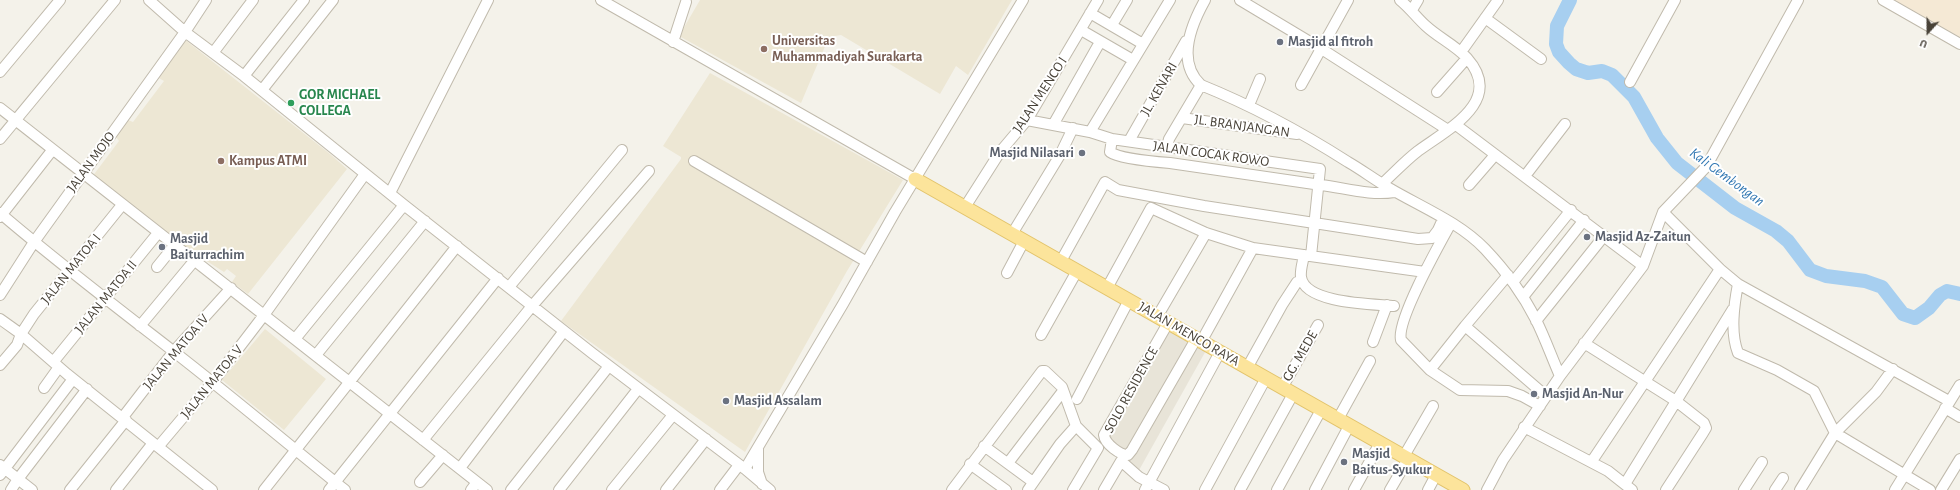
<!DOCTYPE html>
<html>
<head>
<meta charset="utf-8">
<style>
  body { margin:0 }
  #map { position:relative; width:1960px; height:490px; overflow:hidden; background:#f4f2ea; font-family:"Alegreya Sans",sans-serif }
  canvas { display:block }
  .north { position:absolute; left:1908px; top:12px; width:40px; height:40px; -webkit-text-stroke:3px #fff; paint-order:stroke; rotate:201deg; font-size:11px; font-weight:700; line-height:16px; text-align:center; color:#484238 }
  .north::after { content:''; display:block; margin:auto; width:14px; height:18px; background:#484238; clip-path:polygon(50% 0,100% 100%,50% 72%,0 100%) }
</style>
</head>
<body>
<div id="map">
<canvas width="1960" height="490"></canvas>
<div class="north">U</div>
</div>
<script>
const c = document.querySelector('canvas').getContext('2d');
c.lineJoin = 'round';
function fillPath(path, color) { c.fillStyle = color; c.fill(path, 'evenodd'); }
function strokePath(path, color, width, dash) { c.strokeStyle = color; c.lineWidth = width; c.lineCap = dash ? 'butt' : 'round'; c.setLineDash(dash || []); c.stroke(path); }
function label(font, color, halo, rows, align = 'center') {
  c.font = font + ' "Alegreya Sans",sans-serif'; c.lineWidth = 4; c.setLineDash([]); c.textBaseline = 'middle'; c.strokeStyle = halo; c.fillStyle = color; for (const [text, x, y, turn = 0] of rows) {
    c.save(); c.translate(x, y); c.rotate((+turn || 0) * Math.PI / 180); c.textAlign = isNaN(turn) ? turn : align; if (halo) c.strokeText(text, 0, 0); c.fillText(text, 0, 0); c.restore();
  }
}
fillPath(new Path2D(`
  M1166,323L1208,347L1138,472L1098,442Z`), '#e8e4d8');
fillPath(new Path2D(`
  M1893,0H1960V37Z`), '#f5e9d5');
fillPath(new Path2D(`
  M700,0H1012L968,75L956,66L940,94L841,35L829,37L801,103L679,36Z
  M184,39L330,154L347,169L248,294L232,282L236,276L227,269L224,272L194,253L92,177L119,141L116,137L128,120L133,122L164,81L157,77Z
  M710,73L903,180L847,271L745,452L561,321L681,159V157L663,146Z
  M265,329L326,379L284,430L222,380Z`), '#ede7d4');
strokePath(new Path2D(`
  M1570,0L1557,26L1556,44L1559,52L1569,63L1576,69L1588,73L1602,71L1612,75L1634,97L1657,138L1677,163L1735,208L1776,231L1788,241L1810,270L1826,276L1865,281L1882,287L1903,314L1915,318L1929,308L1940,295L1947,291L1960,294`), '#a7cff0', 14);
const minor = new Path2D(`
  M149,0L185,32L244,76L404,205L592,353L745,469L843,304L895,212L1023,0
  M601,0L915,179
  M1205,0C1191,25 1176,62 1201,85C1253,106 1301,132 1348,162C1362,170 1375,180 1389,188C1421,207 1459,222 1485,249C1505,270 1523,294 1536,320C1545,338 1552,358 1560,376L1503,460L1487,490
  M1240,0L1320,48L1448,130
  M1883,0L1960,44
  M1412,10L1418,0
  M1090,13L1143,44
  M1485,18L1541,59
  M1112,25L1127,0
  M1081,30L1133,60
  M673,42L686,2
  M1461,52L1498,0
  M213,53L253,0
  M0,72L60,0
  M244,76L304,0
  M1630,82L1675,0
  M1301,85L1348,0
  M262,90L333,0
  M1437,92L1467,58
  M1249,105L1260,79
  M0,108L487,490
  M1182,118L1297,134
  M1027,120L1090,132L1170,0
  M1053,125L1100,42
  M1456,125L1643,266
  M1090,132L1112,139
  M0,139L115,0
  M1129,141L1186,41
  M1167,147L1169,139L1201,85
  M694,161L867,262
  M1525,176L1565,124
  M1382,184C1394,173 1405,161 1418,151C1448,129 1505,101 1467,58C1455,45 1439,38 1426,26C1417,18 1410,8 1400,0
  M1469,185L1495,155
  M390,193L488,0
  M965,207L1000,152L1027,120L1098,0
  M1663,212L1720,269L1738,284L1949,401
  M0,213C56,261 115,306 173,351C231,396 288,444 345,490
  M0,217L50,153
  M1451,223C1440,243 1396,321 1401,340L1430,370L1460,390L1508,391L1522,396L1540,406
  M1012,234L1060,155L1073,128
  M1304,255C1303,262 1300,270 1301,277C1305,304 1374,304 1394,306
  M1311,256L1320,169L1112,139L1110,152C1120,159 1157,162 1170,163C1220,170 1271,178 1321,185C1345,188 1371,196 1394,192
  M1061,261L1105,182L1118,190L1204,206L1418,239L1432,238L1438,230L1443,219
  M157,267L174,246
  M1007,273L1024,241
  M1508,275L1465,326L1546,396
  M1513,282L1571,210
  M1738,284C1734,305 1730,332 1738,353L1777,370L1814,391L1835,433L1800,490
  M509,287L622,150
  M1107,288L1151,208L1206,233L1253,248L1425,272
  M0,295L34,242L185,32L206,0
  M1523,297L1584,220
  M1157,317L1206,233
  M0,319L21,334L34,314L122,205
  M1536,321L1604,236
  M1168,323L1104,435C1105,444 1120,455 1128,455L1132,450L1196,339
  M140,326L194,261
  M1041,335L1077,271
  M295,339L404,205
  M1201,342L1253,248
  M1373,342L1387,305
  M1584,343L1676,401L1704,423L1706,428L1703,433L1666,490
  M316,355L425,221
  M54,361L158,233
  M0,365L17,345L21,334L67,374L212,490
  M1247,368L1282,305L1297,282
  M1893,369L1876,392L1835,433L1930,490
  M1430,370L1465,326
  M1560,376L1643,266L1663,212L1706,167L1798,0
  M44,388L59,367
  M1282,388L1318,325
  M1077,399L1129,300
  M1945,408L1960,417
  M123,417L174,351L231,288
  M1338,419L1370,361
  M1524,427L1608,471L1632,490
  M423,440L532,306L649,171
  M984,446L1033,482
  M158,447L212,383L264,315L365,174
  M758,449V472L762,484
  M1404,456L1433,406
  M1592,461L1720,269
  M1008,463L1063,391
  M970,464L1006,490
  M0,465L18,479L11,490
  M460,468L564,331
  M745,469L770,490
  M0,475L73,379
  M420,482L443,455
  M1625,484L1733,309
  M32,490L18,479L87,389
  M70,490L126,420
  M116,490L153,443
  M264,490L457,246
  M329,490L498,278
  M471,490L477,482
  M511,490L609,366
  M559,490L638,389
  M612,490L673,415
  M666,490L706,439
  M720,490L739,465
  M952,490L1042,371H1045L1062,387L1076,426
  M1028,490L1060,444L1076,426L1098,448L1073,490
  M1104,490L1121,461L1139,477L1164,490
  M1145,490L1220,352
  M1205,490L1266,378
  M1240,490L1293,394
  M1277,490L1321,410
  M1315,490L1349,426
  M1354,490L1380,443
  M1390,490L1408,459
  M1428,490L1436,475
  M1744,490L1762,462
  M1775,490L1783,478
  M1895,490L1960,385
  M1941,490L1960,459`);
const major = new Path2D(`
  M915,179L1463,490`);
strokePath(minor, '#c0baac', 12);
strokePath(major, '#e2c36a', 15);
strokePath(minor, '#fff', 10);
strokePath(major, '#fce49b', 13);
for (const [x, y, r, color] of [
  [1280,42,4,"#6b7280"],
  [764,49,4,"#8d6e63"],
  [291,103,4,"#2e9e5b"],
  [1082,153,4,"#6b7280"],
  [221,161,4,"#8d6e63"],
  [1587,237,4,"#6b7280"],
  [162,247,4,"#6b7280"],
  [1534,394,4,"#6b7280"],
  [726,401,4,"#6b7280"],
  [1344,462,4,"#6b7280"]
]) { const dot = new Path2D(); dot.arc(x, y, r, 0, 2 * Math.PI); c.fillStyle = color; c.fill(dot); strokePath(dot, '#fff', 1.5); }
label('bold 14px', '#785e54', '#fff', [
  ["Universitas",772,41],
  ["Muhammadiyah Surakarta",772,57],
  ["Kampus ATMI",229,161]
], 'left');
label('bold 14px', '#5b616d', '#fff', [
  ["Masjid al fitroh",1288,42],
  ["Masjid Nilasari",1074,153,"right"],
  ["Masjid Az-Zaitun",1595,237],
  ["Masjid",170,239],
  ["Baiturrachim",170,255],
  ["Masjid An-Nur",1542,394],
  ["Masjid Assalam",734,401],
  ["Masjid",1352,454],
  ["Baitus-Syukur",1352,470]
], 'left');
label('14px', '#484238', '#fff', [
  ["JL. KENARI",1159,89,-60],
  ["JALAN MENCO I",1040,95,-57],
  ["JL. BRANJANGAN",1242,126,8],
  ["JALAN COCAK ROWO",1211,154,8],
  ["JALAN MOJO",91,162,-54],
  ["JALAN MATOA I",71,269,-51],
  ["JALAN MATOA II",106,297,-51],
  ["JALAN MENCO RAYA",1189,334,30],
  ["JALAN MATOA IV",176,352,-50],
  ["GG. MEDE",1300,356,-60],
  ["JALAN MATOA V",212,382,-51],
  ["SOLO RESIDENCE",1131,390,-61]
]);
label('bold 14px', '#27864d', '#fff', [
  ["GOR MICHAEL",299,95],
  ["COLLEGA",299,111]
], 'left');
label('italic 15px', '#3278b3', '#fff', [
  ["Kali Gembongan",1727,177,36]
]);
</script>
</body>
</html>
